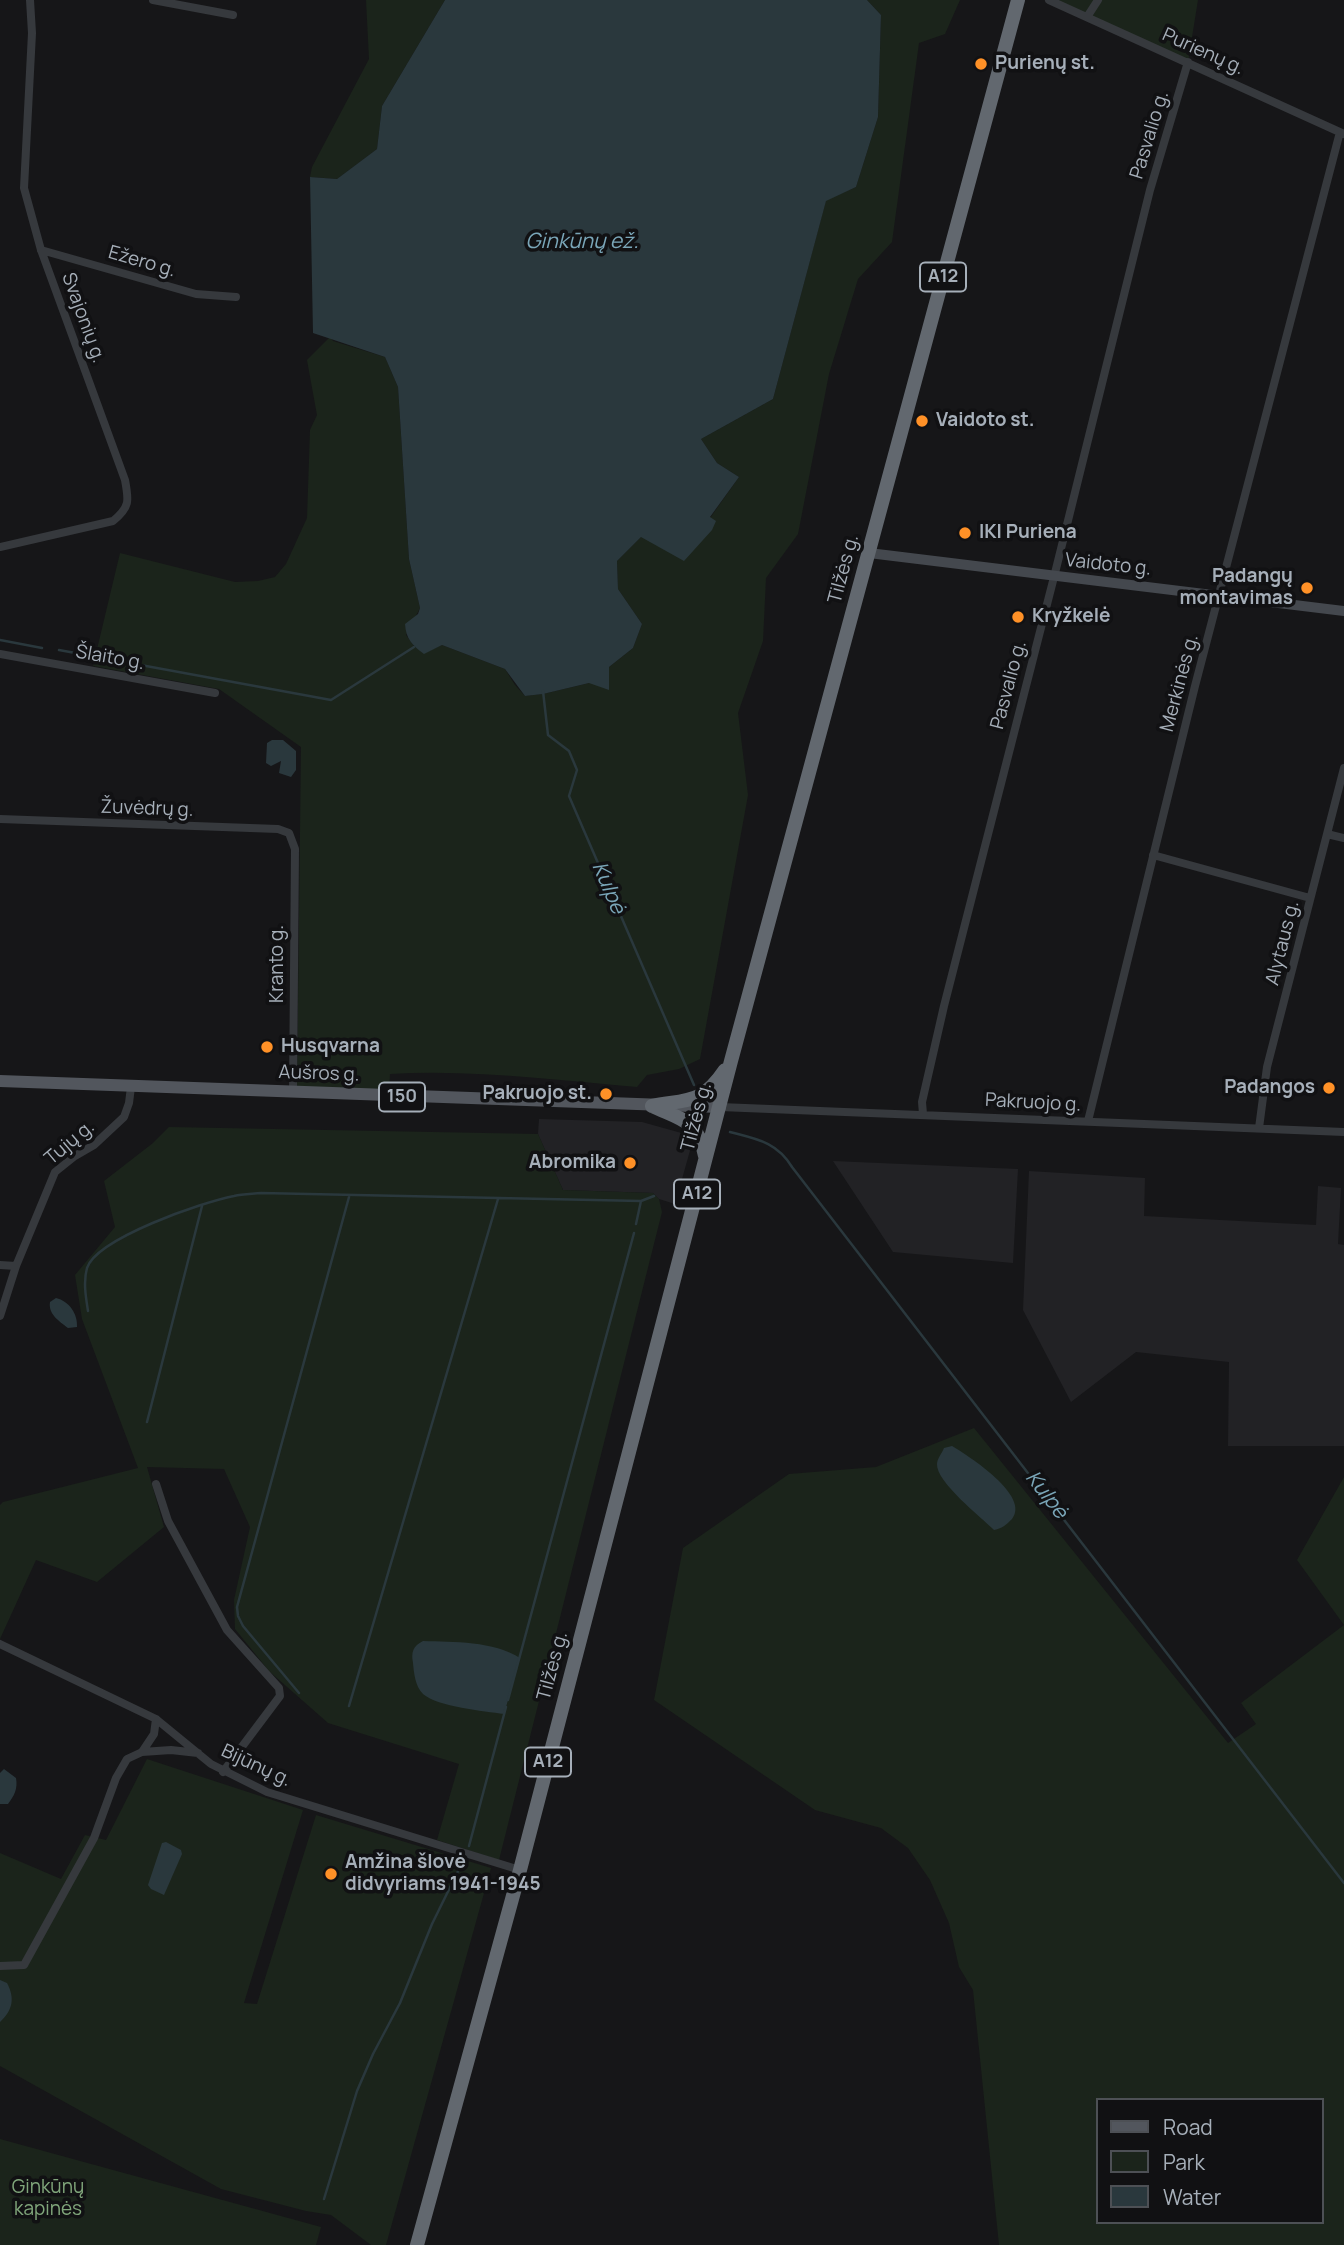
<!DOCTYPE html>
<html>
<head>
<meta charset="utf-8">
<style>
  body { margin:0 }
  #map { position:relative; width:1344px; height:2245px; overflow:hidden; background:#161618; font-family:Manrope,sans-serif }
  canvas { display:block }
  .legend { position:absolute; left:1096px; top:2098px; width:228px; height:126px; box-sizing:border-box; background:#111113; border:2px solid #4d5055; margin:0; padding:9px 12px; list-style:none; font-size:21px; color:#a6afb9 }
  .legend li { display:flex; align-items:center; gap:14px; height:35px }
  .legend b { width:35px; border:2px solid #4d5055 }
</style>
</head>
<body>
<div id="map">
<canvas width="1344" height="2245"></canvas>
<ul class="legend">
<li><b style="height:9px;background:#52565d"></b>Road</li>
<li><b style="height:19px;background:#1b241b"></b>Park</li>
<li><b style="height:19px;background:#2a383d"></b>Water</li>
</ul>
</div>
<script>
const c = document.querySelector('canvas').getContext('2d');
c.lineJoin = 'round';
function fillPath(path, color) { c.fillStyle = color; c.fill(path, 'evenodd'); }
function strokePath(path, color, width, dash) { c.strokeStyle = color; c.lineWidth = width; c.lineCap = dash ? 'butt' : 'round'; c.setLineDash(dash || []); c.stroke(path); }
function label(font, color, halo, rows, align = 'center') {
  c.font = font + ' Manrope,sans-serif'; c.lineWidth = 7; c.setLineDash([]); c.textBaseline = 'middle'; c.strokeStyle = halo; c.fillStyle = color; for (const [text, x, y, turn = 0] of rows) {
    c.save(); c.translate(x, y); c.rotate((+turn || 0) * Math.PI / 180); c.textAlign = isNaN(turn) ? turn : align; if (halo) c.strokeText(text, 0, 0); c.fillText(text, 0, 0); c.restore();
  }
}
fillPath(new Path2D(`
  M539,1119L642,1122L685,1134L691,1141V1147L675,1204L659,1199L653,1193L563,1190L538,1134Z
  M833,1161L1018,1169L1013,1263L893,1252Z
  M1029,1171L1145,1178L1144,1216L1316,1225L1318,1186L1341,1188L1338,1244L1344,1245V1446H1228L1229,1362L1136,1352L1071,1402L1023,1310Z`), '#222225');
fillPath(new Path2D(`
  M366,0H445L382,106L377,149L337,179L310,177L312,167L369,59Z
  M867,0H960L945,34L919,43L892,242L858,279L829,374L798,534L766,578L763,641L738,713L748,795L700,1059L679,1069L647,1075L637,1087C555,1080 471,1069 390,1074L389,1090L297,1088L301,747L219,689L93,666L120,553L235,582L258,581L275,577L286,564L307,518L310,430L317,415L307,360L330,337L333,341L385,357L398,387L409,559L420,608L406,635L414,646L424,653L442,645L505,669L515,685L525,696L543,694L589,683L633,648L642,624L618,589L617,561L641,537L710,518L739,477L717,463L701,439L773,399L826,200L856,187L878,117L881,15Z
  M1049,0H1198L1188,62Z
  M169,1127L538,1134L563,1190L653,1193L659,1199L662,1212L499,1860L437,1840L459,1764L328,1723L269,1671L235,1629L234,1600L250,1527L224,1469L147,1467L164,1527L97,1582L36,1560L0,1639V1505L3,1502L138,1468L82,1319L75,1275L115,1227L104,1181L153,1143Z
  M974,1428L1228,1743L1256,1724L1241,1703L1344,1625L1297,1560L1344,1477V2245H999L973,1990L959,1967L949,1923L930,1880L908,1848L881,1828L815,1810L654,1700L683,1548L789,1474L876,1467ZM1097,2100H1321V2222H1097Z
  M147,1759L303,1810L244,2003L257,2004L316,1815L491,1868L386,2245H371L331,2215L306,2211L221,2189L0,2066V1853L61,1879L85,1835L106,1840Z
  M0,2139L321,2227L316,2245H0Z`), '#1b241b');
fillPath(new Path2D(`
  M445,0H867L881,15L878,117L856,187L826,201L773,399L701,439L717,463L739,477L710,517L716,521L712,530L684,561L641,537L617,561L618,589L642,624L633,648L609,667V690L589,683L543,694L525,696L505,669L442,645L424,654C412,645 406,639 405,624L418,614L420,608L409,559L398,387L385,357L313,333L310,177L337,179L377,149L382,106Z
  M272,740H283L296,751V770L291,777L279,773L281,761L271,766L266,763L267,743Z
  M56,1298C69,1301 78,1314 77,1327L68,1328C59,1321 48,1314 50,1302Z
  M952,1446C969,1456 1031,1496 1012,1519C1006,1525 1003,1528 994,1530C981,1517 936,1482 937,1464C937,1459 942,1453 944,1448Z
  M423,1641C453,1642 494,1641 520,1658L504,1714C484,1711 438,1707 423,1694C415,1686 414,1673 413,1663C411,1652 413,1646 423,1641Z
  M4,1769L16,1778C18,1789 14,1796 8,1804H0V1773Z
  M166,1842L181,1850L182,1854L164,1895L151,1889L148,1885L162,1843Z
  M0,1980L7,1983C15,1998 13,2010 0,2022Z`), '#2a383d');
strokePath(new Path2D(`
  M0,640L42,648
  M59,650L331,700L414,647
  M543,691L548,735L569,751L577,770L569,796L694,1085
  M730,1132C757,1139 777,1142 792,1167L1344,1883
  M636,1224L641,1201L654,1196
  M88,1311C86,1298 83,1282 87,1268C97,1238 203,1202 234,1196C243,1194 252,1194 261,1193L641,1201
  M147,1422L202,1206
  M299,1693L243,1626L238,1616L237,1607L349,1197
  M508,1700L634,1233
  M349,1706L498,1199
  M469,1846L506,1707
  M324,2199L357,2091L373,2054L400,2003L432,1924L464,1859`), '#2a383d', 2.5);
strokePath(new Path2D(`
  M153,0L233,15
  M1049,0L1344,134
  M1087,17L1098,0
  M41,250L196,294L236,297
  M0,547L113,521C130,507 129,501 125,480L41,250L24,188L32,33L30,0
  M0,654L215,693
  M0,819L278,829L289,833L295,849L293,1093
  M1327,834L1344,838
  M1153,855L1310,898
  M720,1107L1344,1132
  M923,1114L922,1102L944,1006L1054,577L1150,190L1188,62
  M1088,1121L1195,686L1340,132
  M1259,1128L1267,1067L1344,768
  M0,1265L16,1266
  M0,1316L16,1266L55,1172L75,1156L94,1145L124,1117L129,1103L131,1087
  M156,1484L168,1521L227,1630L279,1688L280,1696L223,1772
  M0,1644L156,1719L211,1764L267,1792L520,1870
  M142,1752L171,1750L198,1753
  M0,1966L24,1965L94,1838L116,1778L127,1759L142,1752L154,1734L156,1719`), '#36393d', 8);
strokePath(new Path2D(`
  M869,553L1344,611`), '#44484e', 10);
strokePath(new Path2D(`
  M0,1081L720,1107`), '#52565d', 12);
strokePath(new Path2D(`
  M652,1106C689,1099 702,1104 725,1070
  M652,1106C682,1120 698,1120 705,1156
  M417,2245L520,1870L731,1061L1018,0`), '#62686f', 14);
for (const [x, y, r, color] of [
  [981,64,7,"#ff9127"],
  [922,421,7,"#ff9127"],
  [965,533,7,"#ff9127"],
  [1307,588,7,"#ff9127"],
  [1018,617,7,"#ff9127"],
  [267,1047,7,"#ff9127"],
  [1329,1088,7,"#ff9127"],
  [606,1094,7,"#ff9127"],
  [630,1163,7,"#ff9127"],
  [331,1874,7,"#ff9127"]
]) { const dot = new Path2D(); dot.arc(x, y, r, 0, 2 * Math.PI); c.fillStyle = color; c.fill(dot); strokePath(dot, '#111113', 2.5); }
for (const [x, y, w] of [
  [943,277,46],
  [402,1097,46],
  [697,1194,46],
  [548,1762,46]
]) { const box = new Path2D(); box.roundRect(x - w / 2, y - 14.5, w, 29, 5); c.fillStyle = '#111113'; c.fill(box); strokePath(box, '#a6afb9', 2); }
label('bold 18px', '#a6afb9', null, [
  ["A12",943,277],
  ["150",402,1097],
  ["A12",697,1194],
  ["A12",548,1762]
]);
label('19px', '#a6afb9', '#111113', [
  ["Purienų g.",1203,52,24],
  ["Pasvalio g.",1150,135,-73],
  ["Ežero g.",142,262,16],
  ["Svajonių g.",83,318,70],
  ["Vaidoto g.",1108,565,6],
  ["Tilžės g.",844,569,-75],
  ["Šlaito g.",110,658,10],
  ["Merkinės g.",1180,683,-75],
  ["Pasvalio g.",1009,685,-75],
  ["Žuvėdrų g.",147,809,2],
  ["Alytaus g.",1283,943,-76],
  ["Kranto g.",278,964,-90],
  ["Aušros g.",319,1074,2],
  ["Pakruojo g.",1033,1103,3],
  ["Tilžės g.",697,1117,-75],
  ["Tujų g.",70,1143,-40],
  ["Tilžės g.",553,1666,-75],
  ["Bijūnų g.",256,1766,25]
]);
label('bold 19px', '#a6afb9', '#111113', [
  ["Purienų st.",995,64],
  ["Vaidoto st.",936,421],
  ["IKI Puriena",979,533],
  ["Padangų",1293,577,"right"],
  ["montavimas",1293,599,"right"],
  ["Kryžkelė",1032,617],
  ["Husqvarna",281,1047],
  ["Padangos",1315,1088,"right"],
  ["Pakruojo st.",592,1094,"right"],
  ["Abromika",616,1163,"right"],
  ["Amžina šlovė",345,1863],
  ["didvyriams 1941-1945",345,1885]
], 'left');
label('19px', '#80a67b', '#111113', [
  ["Ginkūnų",48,2188],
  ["kapinės",48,2210]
]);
label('italic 21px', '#7aa6b8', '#111113', [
  ["Ginkūnų ež.",582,242],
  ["Kulpė",608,888,67],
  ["Kulpė",1046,1495,52]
]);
</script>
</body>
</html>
